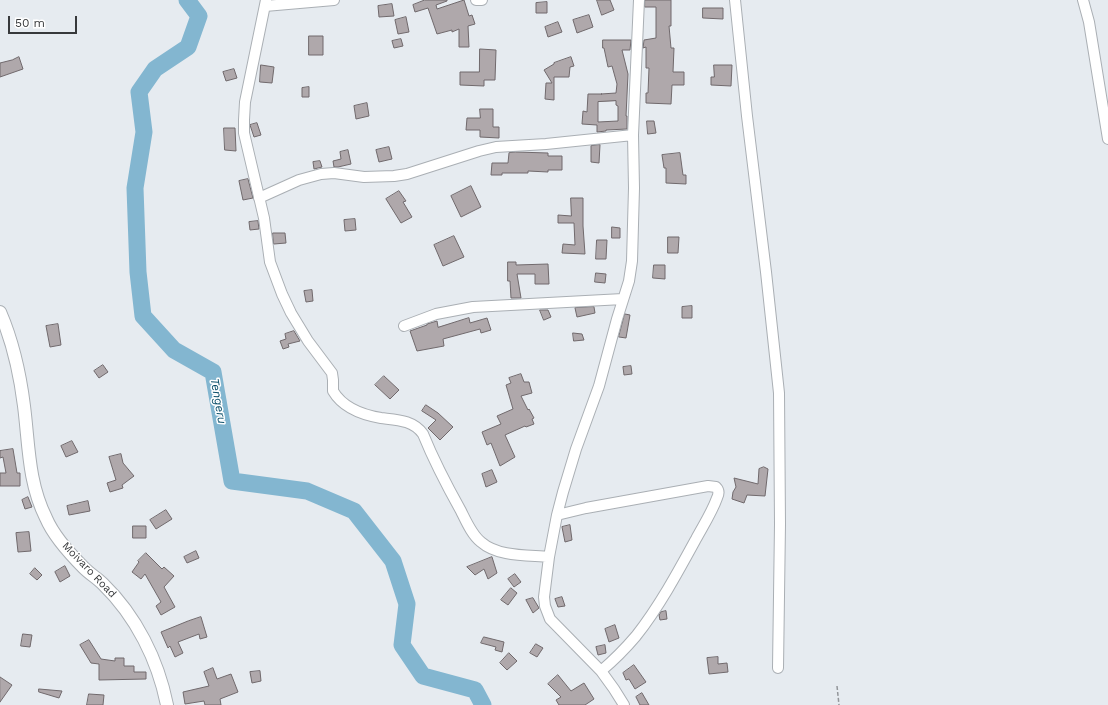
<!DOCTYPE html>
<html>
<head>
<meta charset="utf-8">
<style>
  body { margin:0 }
  #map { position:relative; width:1108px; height:705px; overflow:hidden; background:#e6ebf0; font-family:"Work Sans",sans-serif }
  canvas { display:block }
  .scale { position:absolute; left:8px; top:16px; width:69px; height:18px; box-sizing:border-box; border:2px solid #37393b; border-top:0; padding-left:5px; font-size:12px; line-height:14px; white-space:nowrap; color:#37393b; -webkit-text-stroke:3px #fff; paint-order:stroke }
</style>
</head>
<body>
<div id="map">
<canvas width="1108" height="705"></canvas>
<div class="scale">50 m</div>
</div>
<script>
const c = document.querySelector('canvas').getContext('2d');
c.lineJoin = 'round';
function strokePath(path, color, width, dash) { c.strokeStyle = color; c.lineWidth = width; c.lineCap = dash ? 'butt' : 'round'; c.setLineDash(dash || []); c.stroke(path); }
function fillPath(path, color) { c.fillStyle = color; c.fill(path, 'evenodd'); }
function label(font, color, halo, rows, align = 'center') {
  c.font = font + ' "Work Sans",sans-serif'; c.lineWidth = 3; c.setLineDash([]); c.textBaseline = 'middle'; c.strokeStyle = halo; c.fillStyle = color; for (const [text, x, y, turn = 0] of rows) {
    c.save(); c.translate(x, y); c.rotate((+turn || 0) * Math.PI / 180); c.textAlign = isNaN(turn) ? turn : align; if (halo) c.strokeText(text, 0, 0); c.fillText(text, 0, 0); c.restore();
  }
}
strokePath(new Path2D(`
  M187,0L199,16L188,47L155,69L139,92L144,132L135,188L138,272L143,316L174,350L213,372L232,481L307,491L354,511L393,561L407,604L402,645L423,676L475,690L483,705`), '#83b6d0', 17);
const building = new Path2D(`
  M425,0H447V1L436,5L437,9L464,0L469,16L472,15L475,24L468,26L469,47H459V29L452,32V30L437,34L428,8L415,12L413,5Z
  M597,0H610L614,10L602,15Z
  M645,0H671V26H669L671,48H674L673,72H684V85H672L671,104L646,103V93H648L649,68H646V47L643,48L644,40L656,38V7H645Z
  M547,2V13H536V3Z
  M392,4L394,16L379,17L378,6Z
  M703,8H723V19L703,18Z
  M589,15L593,27L577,33L573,20Z
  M406,17L409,32L398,34L395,20Z
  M558,22L562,32L548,37L545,27Z
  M309,36H323V55H309Z
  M401,39L403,46L394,48L392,41Z
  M603,40H631L630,50H622L628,74L626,116H627V129L606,130V131L597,132V125L582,124L583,111L587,112L588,94H602H601L616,93L617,84L612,66L608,67L604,48H603ZM616,101V105L618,106V121L598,122V102Z
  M480,49L496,50L495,80H484V86L460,85V72H479Z
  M19,57L23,69L0,77V63L12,60Z
  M571,57L574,66L570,67L569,77H554V100L545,99L546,83H552L544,70L554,64V63Z
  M261,65L274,67L272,83L260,82Z
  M714,65H732L731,86L711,85V77H714Z
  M234,69L237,78L226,81L223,72Z
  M309,87V97H302V88Z
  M367,103L369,116L356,119L354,106Z
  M480,109H493V127H499V138L480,137V130H466L467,118H480Z
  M647,121H654L656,133L648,134Z
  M257,123L261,135L254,137L250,125Z
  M224,128H235L236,151L225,150Z
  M600,145L599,163L591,162V146Z
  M389,147L392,159L379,162L376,150Z
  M348,150L351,164L338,167H334L333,161L341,159L340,152Z
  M516,152L548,153V156H562V170H548V172L528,171V173H502V175H491L492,163H508L509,153Z
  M680,153L683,175H686V184L666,183V168H664L662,155Z
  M320,161L322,167L314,169L313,162Z
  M248,179L253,198L243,200L239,181Z
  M471,186L481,207L461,217L451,196Z
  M399,191L406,201L403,202L412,217L401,223L386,199Z
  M571,198H583V226L585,254L562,253L563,244L575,245L574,223H558V215L571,216Z
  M355,219L356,230L345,231L344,220Z
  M258,221L259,229L250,230L249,222Z
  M612,227L620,228V238H612Z
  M273,233H285L286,243L274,244Z
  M454,236L464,257L443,266L434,245Z
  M668,237H679L678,253H668Z
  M597,240H607L606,259H596Z
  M508,262H516V265L548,264L549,284H535V274H517L521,298H511L510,281H508Z
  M654,265H665V279L653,278Z
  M596,273L606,274L605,283L595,282Z
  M312,290L313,301L306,302L304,291Z
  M692,306V318H682V307Z
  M594,307L595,313L577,317L575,308Z
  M540,310H548L551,317L544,320Z
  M625,314L630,315L626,338L619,337Z
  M469,318L470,323L487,318L491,330L481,333L480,329L443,339L444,346L417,351L410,331L427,325V324L437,321L438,327Z
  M58,324L61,345L50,347L46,326Z
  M294,331L300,341L288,344L289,347L283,349L280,341L286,339L285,334Z
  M573,333L582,334L584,340L574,341Z
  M103,365L108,372L99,378L94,371Z
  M631,366L632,374L624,375L623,367Z
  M521,374L524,382H529L532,393L521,396L528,410L529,409L534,418L532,419L534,424L526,427L525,426L505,435L515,457L500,466L491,443L487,445L482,432L501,424L497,416L513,409L506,385L511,383L509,378Z
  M384,376L399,390L390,399L375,385Z
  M426,405L438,413L453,427L440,440L428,428L436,420L422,411Z
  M72,441L78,452L66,457L61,446Z
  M13,449L17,473H20V486H0V473H6L3,457L0,458V451Z
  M121,454L123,463L134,476L122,485L123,488L110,492L107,483L116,480L109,457Z
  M764,467L768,469L765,496L747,495L744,503L732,499L733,492L736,487L734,478L758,484L759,469Z
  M492,470L497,482L486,487L482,474Z
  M28,497L32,507L25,509L22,500Z
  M88,501L90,511L69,515L67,506Z
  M166,510L172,519L156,529L150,520Z
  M570,525L572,540L565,542L562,527Z
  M133,526H146V538H133Z
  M29,532L31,551L18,552L16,533Z
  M196,551L199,558L187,563L184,557Z
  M146,553L162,569L164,567L174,576L164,587L175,607L161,615L156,606L161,602L145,574L141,579L132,572L139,562L138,561Z
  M492,557L497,573L488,579L484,569L475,575L467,567Z
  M65,566L70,576L60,582L55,572Z
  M35,568L42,575L37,580L30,574Z
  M515,574L521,582L514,587L508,579Z
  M511,588L517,593L508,605L501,600Z
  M562,597L565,606L558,607L555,599Z
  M533,598L539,608L533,613L526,600Z
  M666,611L667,619L660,620L659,615L661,612Z
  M201,617L207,637L200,639L199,634L178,642L183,653L175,657L170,646L168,648L161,632L188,621Z
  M615,625L619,638L609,642L605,629Z
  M23,634L32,635L30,647L21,646Z
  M484,637L504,642L502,652L495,650L496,647L481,643Z
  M89,640L101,659L115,661V658H124V666H134V672H146V679L99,680V664L91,663L80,645Z
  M536,644L543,648L537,657L530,653Z
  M605,645L606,653L598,655L596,647Z
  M509,653L517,661L507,670L500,663Z
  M718,657V664L727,663L728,672L709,674L707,658Z
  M634,665L646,682L635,689L629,679L626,680L623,673Z
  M213,668L217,679L231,674L238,692L220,699L221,705H205L204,701L185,704L183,692L209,686L204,672Z
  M260,671L261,681L252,683L250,672Z
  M558,675L571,691L584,683L594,699L585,705H559L556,700L561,697L548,684Z
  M0,677L12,685L0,702Z
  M39,689L62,691L59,698L39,692Z
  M642,693L649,705H640L636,697Z
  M89,694L104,695L103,705H87Z`);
fillPath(building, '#afa8ab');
strokePath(building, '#70696c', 1);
const minor = new Path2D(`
  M266,0L245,102L244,120V133L264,218L270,262L282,294L291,313L308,341L332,373L333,380V391C343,408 363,415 381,418C397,420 413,420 423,434C434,461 447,486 461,511C466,521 472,535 481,542C498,557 528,555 549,557
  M476,0H482
  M735,0L747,116L766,272L779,393L780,524L778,668
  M1083,0L1089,22L1108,139
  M265,6L334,0
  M259,198L299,180L321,174L334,173L364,177L394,176L407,174L479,151L496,147L546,144L633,135
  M404,326L436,314L473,307L623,299
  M557,515L586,508L708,486L716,487C719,490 719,494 717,498C712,512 703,526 696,539C678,572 659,607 636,636C625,649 614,660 601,671
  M624,705L614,689L601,671L550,619L545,606L544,597L549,557L557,515L563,492L576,449L599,386L617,319L629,281L632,261L634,188L633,135L639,0`);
const tertiary = new Path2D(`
  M0,312C13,342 20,374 24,406C29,445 28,482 46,518C54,537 70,554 84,568C90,574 97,578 103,584C136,616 158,660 167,705`);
strokePath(minor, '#aaafb4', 12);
strokePath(tertiary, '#aaafb4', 14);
strokePath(new Path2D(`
  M837,686L839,705`), '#93969a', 1.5, [4, 2]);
strokePath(minor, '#fff', 10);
strokePath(tertiary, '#fff', 12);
label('11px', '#37393b', '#fff', [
  ["Moivaro Road",89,570,46]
]);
label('italic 12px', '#074c67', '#fff', [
  ["Tengeru",218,401,80]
]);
</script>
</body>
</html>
